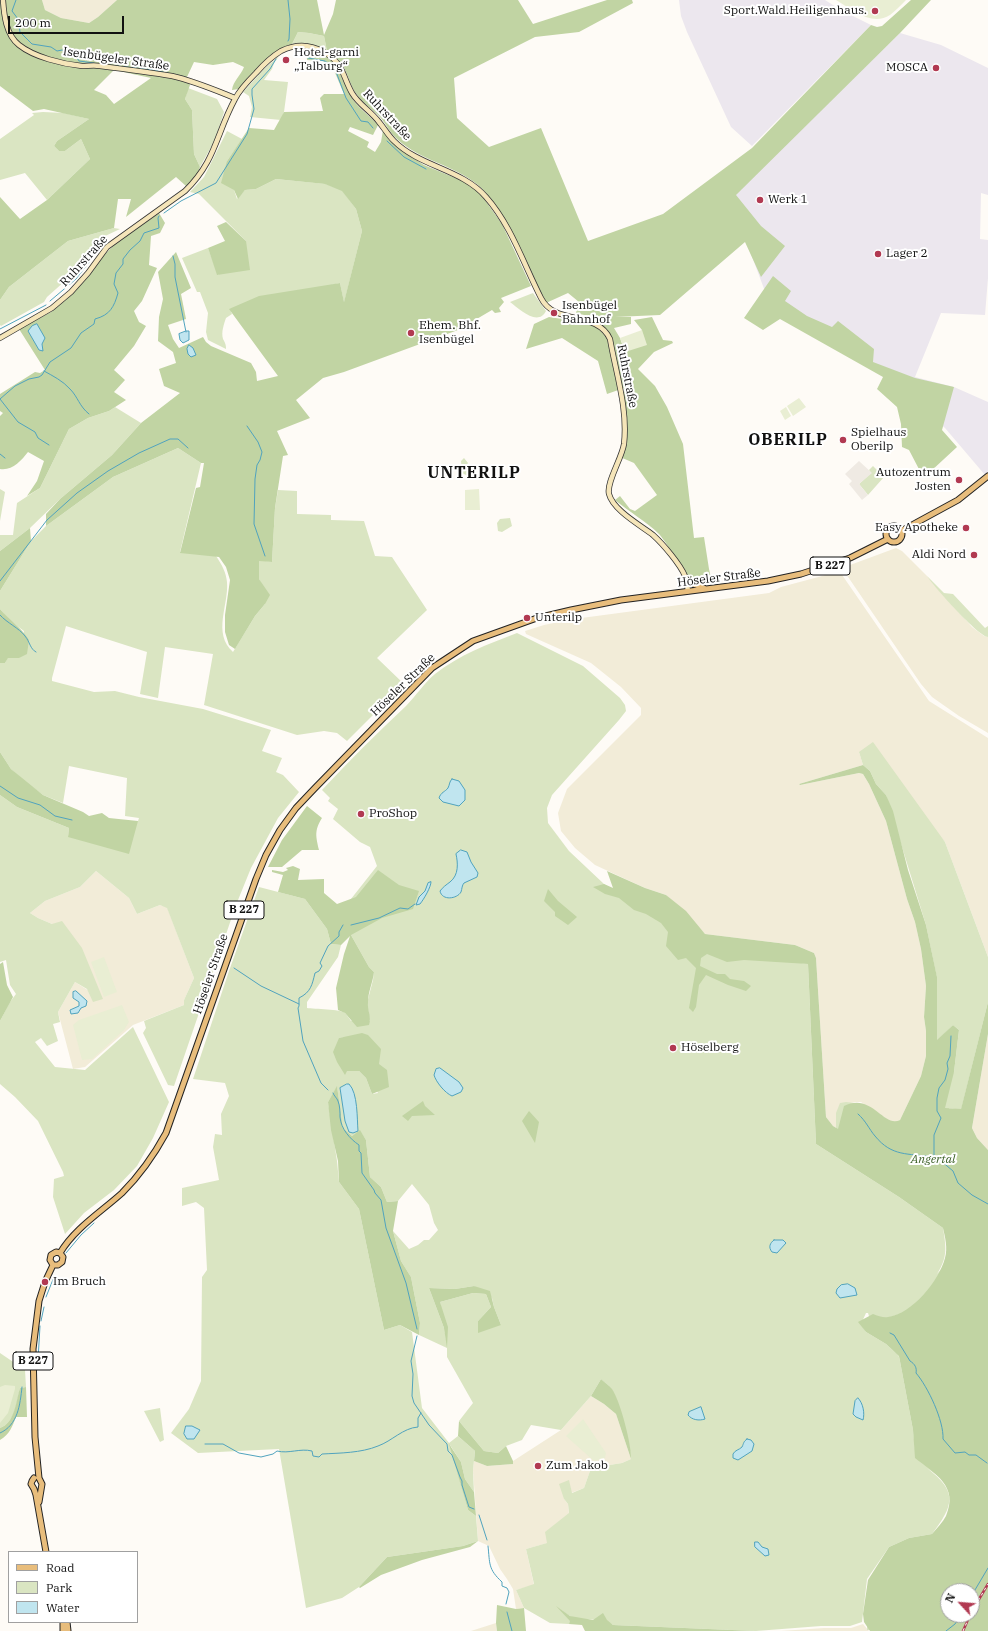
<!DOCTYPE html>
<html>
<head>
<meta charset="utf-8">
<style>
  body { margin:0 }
  #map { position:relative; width:988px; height:1631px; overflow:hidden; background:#fefbf6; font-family:"IBM Plex Serif",serif }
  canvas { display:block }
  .legend { position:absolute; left:8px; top:1551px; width:130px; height:72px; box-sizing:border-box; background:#fff; border:1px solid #a0a0a0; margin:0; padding:5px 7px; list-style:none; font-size:12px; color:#111 }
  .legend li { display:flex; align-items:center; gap:8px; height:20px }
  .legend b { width:20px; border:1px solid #a0a0a0 }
  .north { position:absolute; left:940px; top:1583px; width:40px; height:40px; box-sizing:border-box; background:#fff; border:1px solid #a0a0a0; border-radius:50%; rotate:296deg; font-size:11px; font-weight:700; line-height:16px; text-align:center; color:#111 }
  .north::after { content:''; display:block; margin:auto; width:14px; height:18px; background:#b13951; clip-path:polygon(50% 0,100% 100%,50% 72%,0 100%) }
  .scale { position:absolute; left:8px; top:16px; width:116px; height:18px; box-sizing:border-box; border:2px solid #111; border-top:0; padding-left:5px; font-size:12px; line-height:14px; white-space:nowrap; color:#111; -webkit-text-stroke:3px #fff; paint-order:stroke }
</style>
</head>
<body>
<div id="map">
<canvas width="988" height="1631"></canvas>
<ul class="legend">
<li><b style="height:5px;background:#e8bd7c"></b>Road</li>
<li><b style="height:11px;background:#dae5c2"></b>Park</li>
<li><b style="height:11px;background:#c0e5ef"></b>Water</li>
</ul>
<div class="north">N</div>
<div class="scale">200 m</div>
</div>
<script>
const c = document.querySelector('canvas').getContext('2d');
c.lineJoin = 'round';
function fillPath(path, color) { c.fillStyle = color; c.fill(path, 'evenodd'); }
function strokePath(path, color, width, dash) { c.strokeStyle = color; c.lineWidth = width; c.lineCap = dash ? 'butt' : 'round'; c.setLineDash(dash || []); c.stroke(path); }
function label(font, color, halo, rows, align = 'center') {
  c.font = font + ' "IBM Plex Serif",serif'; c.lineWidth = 4; c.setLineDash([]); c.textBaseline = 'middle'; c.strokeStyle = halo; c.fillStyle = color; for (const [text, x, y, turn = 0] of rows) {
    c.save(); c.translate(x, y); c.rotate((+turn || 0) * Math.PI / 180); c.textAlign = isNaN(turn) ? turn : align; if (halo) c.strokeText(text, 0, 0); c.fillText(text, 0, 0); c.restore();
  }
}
fillPath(new Path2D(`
  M679,0H825L841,10L871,25L752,146L731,127L687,32L681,16Z
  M900,33L941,45L988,68V195L981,193L980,239L988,240V278L985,315L941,313L915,377L954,387L988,402V471L985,475L945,428L866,359L766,294L730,198Z`), '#ece7ee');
fillPath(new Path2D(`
  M42,0H117L98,17L89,23L61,18L45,10Z
  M896,548L902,551L927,576L972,627L984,636L988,637V733L959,716L932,697L921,684L842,568Z
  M838,569L929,701L988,738V957L945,842L859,752L863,765L799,784L800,785L859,773L863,774L869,784L886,821L907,899L915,922L921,949L926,986L924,1017L926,1031V1056L921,1076L900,1120L896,1122L890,1121L861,1102H856L850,1103L838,1129L833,1126L826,1117L816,958L814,953L795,945L705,934L666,895L645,888L595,865L575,848L561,831L558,813L567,789L641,715V708L621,687L591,663L526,634L525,631L544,625L574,619L769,593L781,587L826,575Z
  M96,871L129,898L137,914L160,905L167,907L194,978L184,1000V1005L133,1025L85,1067L73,1069L58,1012L75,982L102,999L52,924L38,918L30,913L45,901L80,887Z
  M988,1034V1150L977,1138L972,1128Z
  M591,1396L604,1404L616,1414L631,1459L622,1463L591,1468L584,1488L571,1493L564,1499L568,1504L569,1514L546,1532L548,1543L526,1549L534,1585L516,1590L524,1608L516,1609L513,1589L507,1579L500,1569L489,1546L478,1541L473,1470L474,1461L487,1466L513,1464V1461L561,1430Z
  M496,1623L497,1631H471Z
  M863,1624L869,1631H781L824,1628H851Z`), '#f2ecd8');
fillPath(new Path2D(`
  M298,32L309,33L324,36L327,51L312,45L292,44Z
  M280,55L274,63L272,69L264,80L288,82L284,112L281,120L250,117L252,107L249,96L243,92L264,69Z
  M188,88L217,99L224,112L215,140L200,167L194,154L192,110L185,99Z
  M43,112L64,113L89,119L57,141L54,146L59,151H65L81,139L90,159L47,200L25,173L0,180V139L34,115L32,113Z
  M227,131L242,139L227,161L234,190L237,199L245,190L256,189L276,179L326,184L342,190L356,209L362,231L344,303L340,283L230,309L232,314L226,318C224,324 221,332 223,339C225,343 226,344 226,349L208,340L206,332L208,313L200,292H197L182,258L208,248L218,275L246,241L199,194L190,192L204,177Z
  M114,228L120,229L103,237L74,273L47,297L44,302L1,326L0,325V300L9,287L68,241Z
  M533,293L546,311C538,327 519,309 510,302Z
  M115,407L141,423L112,455L60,499L30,528L0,551V535H13L17,503L40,488L69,429L88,418L109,411Z
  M178,448L201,463L180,552L216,556C222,565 226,572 227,582C229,605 212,633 233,652L255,616L265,604L264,589L259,579V560L272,562L275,508L278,490L297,491V514L331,515V520L364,521L375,556L392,557L427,610L377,658L404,684L347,741L337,733L324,731L297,735L204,705L213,654L165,647L158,698L140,694L147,652L66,626L52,678V681L94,692L115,691L139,697L203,709L271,730L262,751L282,758L276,772L283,775L299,792L278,818L251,868L236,905L174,1086L168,1085L143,1033L146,1028L144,1021L184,1005V1000L194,978L167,908L160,905L137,914L129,898L96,871L80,887L45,901L30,913L38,918L52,924L62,921L82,948L103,999L93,1002L87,989L75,982L58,1012L60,1022L53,1024L58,1041L47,1046L41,1038L35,1042L55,1067L85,1070L133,1027L169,1102L153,1138L137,1166L114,1190L84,1213L65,1234L53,1197L54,1179L64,1176L63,1172L38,1121L15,1097L0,1084V1021L10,1002L16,994L10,985L6,960L0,962V795L17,807L69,828L68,837L138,821L139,818L125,816L127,778L69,766L63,803L43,795L24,781L11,769L0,752V663H5L8,657L19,658L24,631L9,620L0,609V591L31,541L46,526L113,477Z
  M464,458L468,463L466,466L471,465L474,470L473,473L468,476L462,473L461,461Z
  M873,466L884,477L868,495L859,484L871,473L869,470Z
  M0,489L5,492L0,521Z
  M510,518L512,526L502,532L498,531L497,523L500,519Z
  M927,576L944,593L953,594L985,628L988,626V637C979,637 933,586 927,576Z
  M517,633L583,666L620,698L625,705L626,711L619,720L552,795L547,808L548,823L569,851L604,884L645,907L701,949L808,964L816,1144L899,1197L943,1228C946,1247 948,1257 937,1274L957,1251L940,1221L836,1129V1113L840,1103L846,1102L855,1103L898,1130L954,1072L959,1030L953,1025L937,1041V978L926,925L886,795L876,784L870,771L863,765L859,752L873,742L945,842L988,957V1002L961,1110L949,1108L988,1631L867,1630V1624L919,1543L943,1527L954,1496L948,1483L927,1468C958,1492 954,1505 932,1534L909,1538L889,1547L867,1579L862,1622L850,1626H821L756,1631L613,1625C601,1616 583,1623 570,1616C566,1614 562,1611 559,1608L571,1621L569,1624L550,1623L524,1608L516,1590L534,1584L526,1549L547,1543L545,1532L569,1513L568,1504L564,1499L559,1484L569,1480L572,1493L584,1488L591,1468L622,1463L631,1459C631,1447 619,1400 612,1390C610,1386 604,1382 601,1379L591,1396L561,1430L531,1425L522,1440L506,1446L498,1453L484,1451L459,1421L473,1403L447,1357V1348L419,1335L420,1323L411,1277L401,1261L393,1231L409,1249L418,1245L424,1240H429L438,1230L434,1223L429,1205L412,1184L398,1201L387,1202L381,1187L370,1177L366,1140L360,1131L352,1136L343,1128L337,1087L328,1102L337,1161L339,1182L359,1209L384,1330L400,1325L412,1332L422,1408L449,1443L458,1436L475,1451L473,1470L474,1492L465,1479L461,1462L450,1445L468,1510L476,1516L478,1541L463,1546L387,1557L359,1587L342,1598L306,1608L279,1449L198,1453L171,1433L189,1409L201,1381L202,1277L207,1270L204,1208L196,1202L182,1206V1188L219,1180L213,1147L215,1134L222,1135L221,1114L229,1096L225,1083L193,1079L229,971L259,887L305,899L327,929L331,944L341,945L338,957L307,1002V1008C314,1009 341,1009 345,1013C347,1015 349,1018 351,1021H370L367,1003L373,980L374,972L369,967L351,935L347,904L377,866L370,847L360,842L333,819L338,809L328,801L330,798L322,790C349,761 377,733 406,706C416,696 424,683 435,674C459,655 488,644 517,633ZM348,1037L378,1093L372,1094L366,1078L359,1071H346L339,1038ZM474,1286L492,1298L494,1307L501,1325L478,1321L491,1307L486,1294L473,1293L440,1302L447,1345L444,1328L429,1288L455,1289ZM909,1309L898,1326L887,1318L903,1313ZM866,1313H868L871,1323L911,1371L916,1459L913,1430L899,1356L886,1344L866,1332L861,1324ZM948,1591H972V1615H948Z
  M0,1353L25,1370L26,1387L20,1388C17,1401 15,1423 0,1428Z
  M160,1408L164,1440L160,1442L144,1411Z`), '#dae5c2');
fillPath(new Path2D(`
  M0,0H42L45,10L61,18L89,23L98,17L117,0H317L324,35L333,14L336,0H518L533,24L607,0H632L633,3L579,32L535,37L454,78L457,118L489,147L541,128L588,241L663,214L752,148L871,25L877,27L882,26L911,0H931L900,33L736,195L761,226L785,246L761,277L745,242L660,315L615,317H631V324L614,328L620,338L625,352L642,330L634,320L652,317L663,340L672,341L673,343L654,352L638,369L655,386L667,407L683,444L694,538L704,537L709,569L712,582C707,583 699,583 694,581C683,574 669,545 659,534C646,521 629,512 615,500L620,496L630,509L635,511L657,495L634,463L620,457L624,445V388L607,394L598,361L562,338L526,349L534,324L549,317L582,322L595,327L596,318L576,313L579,302L568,293L546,303C530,270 505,208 478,185C454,165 421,161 397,139C390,133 386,124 380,117C372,109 361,102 355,92C344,72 348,64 327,51L324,36L309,33L298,32L292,44C269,51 254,72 239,89L232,90C233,81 241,75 244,67L233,62L213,65L194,62L187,77L190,85L185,99L192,110L194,154L200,167L197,175L186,186L176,177L126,217L131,199H118L114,228L68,241L9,287L0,300V197L20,219L47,200L90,159L81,139L65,151H59L54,146L57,141L89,119L44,109L33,111L0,86ZM114,70L151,78L114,104L106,95L94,90Z
  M306,48C344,60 336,73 354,101C360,109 371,117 378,125L373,135L350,127L348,131L369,142L367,147L375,152L381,142L383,130L401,150L424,165L465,182L480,193L502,224L531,286L501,298L504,302L499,308L501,312L495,313L492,310L458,330L344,372L323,378L296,400L310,418L277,431L288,455L283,456L275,508L272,562L259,561V579L270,595L265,604L255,616L235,649L229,645L225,632V615L230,580L226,567L219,557L180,553L196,488L200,487L204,463H201L178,448L113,477L46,526V514L60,499L112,455L141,423L180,393L164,386L159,369L176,363L173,352L158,341L159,317L163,299L158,272L176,252L191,288L181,294L186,319L168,325L173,339L179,348L203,337L206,342L211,346L251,363L256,372L257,381L278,376L229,309L259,296L340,283L344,302L362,231L356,209L342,191L325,184L276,179L256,189L245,190L238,199L234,190L221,183L227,161L249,128L274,130L284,112L323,111L320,98L324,94H344L333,68L323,61L307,60Z
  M159,213L165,223L160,233L151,236L149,265L157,268L142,301L134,311L139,322L146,326L134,346L114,370L125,380L114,392L126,400L109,411L88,418L69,429L40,488L27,496L37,481L44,461L28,452C21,461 12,471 0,469V416L3,413L0,411V394L35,372L40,373L45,370L19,329L51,312L68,298L89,276L103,256L116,243Z
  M226,222L246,241L250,270L217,275L208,248L225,241L217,226Z
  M773,276L791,291L785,301L807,316L832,327L838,321L874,349L873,362L915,378L954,387L942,430L957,447L930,472L921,473L909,450L902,447L901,424L897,407L877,389L883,377L780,319L763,330L744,318Z
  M30,528L31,541L0,591V551Z
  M0,609C9,620 22,628 29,640L27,654L19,658H8L5,663H0Z
  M0,752L11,769L43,795L83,812L89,816L102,813L109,818L138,821L129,854L68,837L69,828L17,807L0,795Z
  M863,765L870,771L876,784L886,795L893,811L908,870L926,925L937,977V1040L953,1025L959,1030L954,1072L945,1108L961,1109L988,1002V1034L972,1128L977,1138L988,1150V1631H870L864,1622L863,1614L868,1580L889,1547L909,1538L932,1534C937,1528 943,1522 946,1516C959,1486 935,1474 915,1458L913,1430L899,1356L886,1344L866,1332L858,1322L873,1314C878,1316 884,1318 888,1317C912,1314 939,1281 945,1258C948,1248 945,1237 943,1228L899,1197L816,1144L808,964L744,960L727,962L707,954L701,958L700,966L717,974H725L730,979L744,981L751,986L746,991L728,985L706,975L699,985L696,1007L693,1012L689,1008L696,968L686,958L678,960L666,946L668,932L661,923L646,914L634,910L619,898L605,894L593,887L604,884L613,888L607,871L645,888L666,895L686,911L705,934L795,945L814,953L816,958L826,1117L833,1126L838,1129L844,1106C872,1092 883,1128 900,1120L921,1076L926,1056V1031L924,1017L926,986L921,949L915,922L907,899L886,821L869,784L863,774L859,773L800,785L799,784ZM948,1591H972V1615H948Z
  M307,806L322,818C314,831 316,836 319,850H302L282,867H268L282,840Z
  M293,866L300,869L298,880L324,879V893L337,904L356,897L378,870L399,885L419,891L413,909L382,918L351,935L369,967L374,972C373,982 368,992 368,1002C367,1010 372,1017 369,1025L357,1027L345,1013L338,1010L336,988L344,954L350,936L341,945L331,944L327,929L305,899L278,892L283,875L272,872V870L283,872L288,870L286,868Z
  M548,889L558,901L577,917L568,925L555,916V912L544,901Z
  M3,962L7,985L13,997L0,1021V964Z
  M362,1033L368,1035L381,1049L379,1064L387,1070L389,1087L372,1094L366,1078L359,1071H347L345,1075L337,1062L333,1052L339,1038Z
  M337,1086L343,1128L352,1136L360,1130L366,1140L370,1177L381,1187L387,1202L398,1201L393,1231L401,1261L411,1277L420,1323L419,1335L400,1325L384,1330L359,1209L339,1182L338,1161L331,1130L328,1102Z
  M423,1101L425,1106L435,1115L412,1116L408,1121L402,1116Z
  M529,1111L539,1122L535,1143L522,1121Z
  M474,1286L490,1291L494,1307L501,1325L478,1333V1321L491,1307L486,1294L473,1293L440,1302L448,1327L447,1348L444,1328L429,1288L455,1289Z
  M601,1379C604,1382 609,1385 612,1389C620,1400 632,1446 631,1459L616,1414L604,1404L591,1396Z
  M26,1387L27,1417H16C12,1427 10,1434 0,1440V1428C15,1423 16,1401 20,1388Z
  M459,1421L484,1451L498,1453L506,1446L513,1461V1464L487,1466L474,1461L475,1451L458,1436Z
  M449,1444L461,1462L465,1479L474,1492L476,1516L468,1510Z
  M478,1541L470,1547L422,1560L381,1575L360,1588L359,1587L387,1557L463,1546Z
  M497,1605L516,1609L524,1608L526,1631H497L496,1623Z
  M556,1606L570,1616L593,1620L603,1613L607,1620L613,1625L756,1631H585L582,1625L569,1624L570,1621Z`), '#c1d4a3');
fillPath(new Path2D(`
  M836,0H906C901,5 895,11 890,15C872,27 851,9 836,0Z
  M642,330L647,345L625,352L620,338Z
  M799,398L806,407L793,416L787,406Z
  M786,407L791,416L785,420L780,411Z
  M479,489L480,510H465V490Z
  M104,957L117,992L104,997L91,962Z
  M122,1005L129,1022L124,1030L92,1059L82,1060L73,1025L79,1020Z
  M5,1385L15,1386V1389L8,1413L0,1423V1387Z
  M583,1419L606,1453L605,1458L594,1461L566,1436Z`), '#e9eed3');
fillPath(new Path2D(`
  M859,461L872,473L859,484L868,495L862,500L849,484L852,481L845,474Z`), '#efeae3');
const water = new Path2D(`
  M37,324L45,338L42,344L43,351L39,350L28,331L32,326Z
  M186,331H189V340L183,343L180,340L179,334Z
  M189,345L193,348L196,355L191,357L188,354L187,349Z
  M452,779L459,781L465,790V800L459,806L443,802L439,798C441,792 445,792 448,788C450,784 449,782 452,779Z
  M461,850L467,852L471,862L478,873L477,877L464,883C462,885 462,889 461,892C457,899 442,901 440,891C443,887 446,885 450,882C459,875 458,863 456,854Z
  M431,882C431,887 424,899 420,904L416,905L419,897L425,891L428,883Z
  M76,991L87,1001L86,1006L81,1008L78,1013L71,1014L70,1010L79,1006V1002L73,998V992Z
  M440,1068L459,1082L463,1088L461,1092L452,1096C445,1093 436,1082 434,1075L436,1069Z
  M347,1084H349C358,1093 357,1119 358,1131L353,1133L349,1132L345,1121L340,1088Z
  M774,1240H783L786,1243L777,1253L772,1252C768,1247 770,1243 774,1240Z
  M848,1284L855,1288L857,1295L840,1298L836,1293L837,1289L841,1285Z
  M858,1398C863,1403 865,1413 863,1420L856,1417L853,1414L855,1401Z
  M701,1407L705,1419C699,1421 692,1420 688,1415L689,1412Z
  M186,1426H192L200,1430L194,1439H187L184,1434Z
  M747,1439L751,1440L754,1444L752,1451L738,1460L733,1458V1454C735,1450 739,1450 742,1447C744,1443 743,1442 747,1439Z
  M755,1542H758L762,1547L768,1549L769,1555L765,1556L755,1547Z`);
fillPath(water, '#c0e5ef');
strokePath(water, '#50a3be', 1);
strokePath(new Path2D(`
  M16,0L12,11L18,19L20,32L32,44L51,47L57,51L62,50L76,56L79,61L94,63
  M288,41L289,39L290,19L288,0
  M308,58L325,61L335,69L346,98L361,121L368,122L373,128
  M99,64L154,70L185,77
  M387,141L404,157L426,169
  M164,213L181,201L216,183L247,134L254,109L252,95V89L270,69L276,59
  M173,256L175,264V277L186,332
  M50,301L76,279L90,261
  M0,329L46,305
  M44,371C53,376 63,381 70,389C78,397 79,406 89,414
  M0,399L15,386L29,379L39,377L42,375L50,362L71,348L81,333L94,324L95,319C110,315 114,307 118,293L114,284L116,273L123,264V259L130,250L140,241L144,233L159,228L158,218L159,216
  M0,399L18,422L35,432L38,438L49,445
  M247,426L258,442L262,452L260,460L257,465L255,479L254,524L265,556
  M0,454L5,458
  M0,581L47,520L77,493L108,471L139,453L170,439H178L188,448
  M0,615C7,623 19,628 25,636C30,642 30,649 36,652
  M0,786L18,798L40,805L55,816L72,820
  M351,925L379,918L400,908L408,909L415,904
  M234,968L261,986L299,1004
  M951,1036L950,1056L947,1063L948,1069L945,1080L939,1088L937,1098V1111L941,1118L934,1135V1155L953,1171L958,1183L972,1195L988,1204
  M328,1090L321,1083L303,1041L298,1008L299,1006V998C311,992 312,985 315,973L319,971L322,966L320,963L328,946L339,936V932L343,925
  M333,1093C334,1096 337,1098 338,1101C340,1106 340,1112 340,1117C341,1129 350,1139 359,1145V1151L361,1153L362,1173L374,1190L375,1193L381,1200L386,1228L406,1283L417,1329
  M858,1114C866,1121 869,1129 875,1136C892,1157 908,1153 932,1157L934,1156
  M66,1253L81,1235L94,1223
  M46,1297L54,1277
  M41,1321L44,1307
  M890,1333L894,1335L910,1361C915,1364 917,1368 916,1373C928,1387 944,1421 943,1439L955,1453L965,1452L969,1455H976L987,1463
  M417,1336L411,1361L413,1374L412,1396L414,1403L429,1425L447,1444L448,1451L452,1455L460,1477L462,1481V1485L469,1507L474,1509
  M38,1360L40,1326
  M0,1433C18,1425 20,1405 22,1387
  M205,1444H223L239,1453L261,1457L273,1454L277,1451C289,1454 300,1448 312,1451L313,1456L319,1457L322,1454C340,1453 361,1453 378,1446C392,1441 403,1428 418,1427V1418L421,1413
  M479,1515L487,1540
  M488,1546C490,1564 488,1569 502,1582V1586L507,1588L509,1592L506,1604
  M972,1595L988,1568
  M507,1612L512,1631
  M946,1631L955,1624L961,1615`), '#50a3be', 1);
const secondary = new Path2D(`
  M3,0C4,15 6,35 19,45C34,57 62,64 82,66C88,66 94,65 100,66C124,69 148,72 172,76C194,81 215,90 235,98
  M0,338L52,308L71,292L88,273L107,247L185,191C216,161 216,134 235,99C240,89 248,81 256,73C263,65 271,57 281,51C295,44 310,44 324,52C344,64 342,75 352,93C359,105 371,111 379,122C384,128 388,135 394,141C420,167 462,169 486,197C511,225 524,265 541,298C555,326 597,310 610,339C616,374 628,408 624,444C622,458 606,483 609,494C613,510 640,525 653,535C663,544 680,564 685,576C687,580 687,586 688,591`);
const primary = new Path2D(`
  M886 534a8 8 0 1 1 16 0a8 8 0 1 1-16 0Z
  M901,531L958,500L988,476
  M687,582L704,588
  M60,1253C75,1228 101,1212 122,1193C140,1175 154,1155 166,1133L256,879L266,855L280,830L296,808L315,788L432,668L473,641L537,618L571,610L621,600L768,581L801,574L850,558L888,539
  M53,1265H58L62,1262L63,1257L60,1253
  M53,1265L50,1260L51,1255L56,1252L60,1253
  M34,1478L32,1481L31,1484L34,1489L36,1495L46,1552
  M39,1478L35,1437L33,1349L39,1301L45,1282L53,1265
  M39,1478L42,1484L39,1502
  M67,1622L68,1631
  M63,1631V1622`);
strokePath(secondary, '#333', 6);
strokePath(primary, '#222', 7);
strokePath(secondary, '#f5e5b9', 4.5);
strokePath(primary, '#e8bd7c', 5);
const rail = new Path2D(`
  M972,1611L988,1584
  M963,1631L970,1615`);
strokePath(rail, '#b13951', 2.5);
strokePath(rail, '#fff', 1, [3]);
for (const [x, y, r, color] of [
  [875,11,4,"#b13951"],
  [286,60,4,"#b13951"],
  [936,68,4,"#b13951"],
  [760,200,4,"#b13951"],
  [878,254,4,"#b13951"],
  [554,313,4,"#b13951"],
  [411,333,4,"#b13951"],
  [843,440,4,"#b13951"],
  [959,480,4,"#b13951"],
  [966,528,4,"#b13951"],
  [974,555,4,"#b13951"],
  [527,618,4,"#b13951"],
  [361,814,4,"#b13951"],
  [673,1048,4,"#b13951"],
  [45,1282,4,"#b13951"],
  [538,1466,4,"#b13951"]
]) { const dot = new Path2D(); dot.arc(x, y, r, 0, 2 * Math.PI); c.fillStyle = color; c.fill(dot); strokePath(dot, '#fff', 1.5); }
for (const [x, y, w] of [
  [830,566,40],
  [244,910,40],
  [33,1361,40]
]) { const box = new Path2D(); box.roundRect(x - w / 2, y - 9, w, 18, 3); c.fillStyle = '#fff'; c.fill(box); strokePath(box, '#111', 1); }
label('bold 11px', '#111', null, [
  ["B 227",830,566],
  ["B 227",244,910],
  ["B 227",33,1361]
]);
label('12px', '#111', '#fff', [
  ["Sport.Wald.Heiligenhaus.",867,11,"right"],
  ["Hotel-garni",294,53],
  ["„Talburg“",294,67],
  ["MOSCA",928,68,"right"],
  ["Werk 1",768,200],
  ["Lager 2",886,254],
  ["Isenbügel",562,306],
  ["Bahnhof",562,320],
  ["Ehem. Bhf.",419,326],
  ["Isenbügel",419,340],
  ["Spielhaus",851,433],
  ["Oberilp",851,447],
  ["Autozentrum",951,473,"right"],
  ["Josten",951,487,"right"],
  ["Easy Apotheke",958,528,"right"],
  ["Aldi Nord",966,555,"right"],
  ["Unterilp",535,618],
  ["ProShop",369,814],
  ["Höselberg",681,1048],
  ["Im Bruch",53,1282],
  ["Zum Jakob",546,1466]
], 'left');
label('12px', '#111', '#fff', [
  ["Isenbügeler Straße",116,59,8],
  ["Ruhrstraße",387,115,47],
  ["Ruhrstraße",84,261,-48],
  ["Ruhrstraße",627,376,79],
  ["Höseler Straße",719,578,-7],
  ["Höseler Straße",403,685,-44],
  ["Höseler Straße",211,974,-71]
]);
label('italic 12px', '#3d6128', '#fff', [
  ["Angertal",933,1160]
]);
c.letterSpacing = '1px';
label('bold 16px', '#111', '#fff', [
  ["OBERILP",788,440],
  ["UNTERILP",474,473]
]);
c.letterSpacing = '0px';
</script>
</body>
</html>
